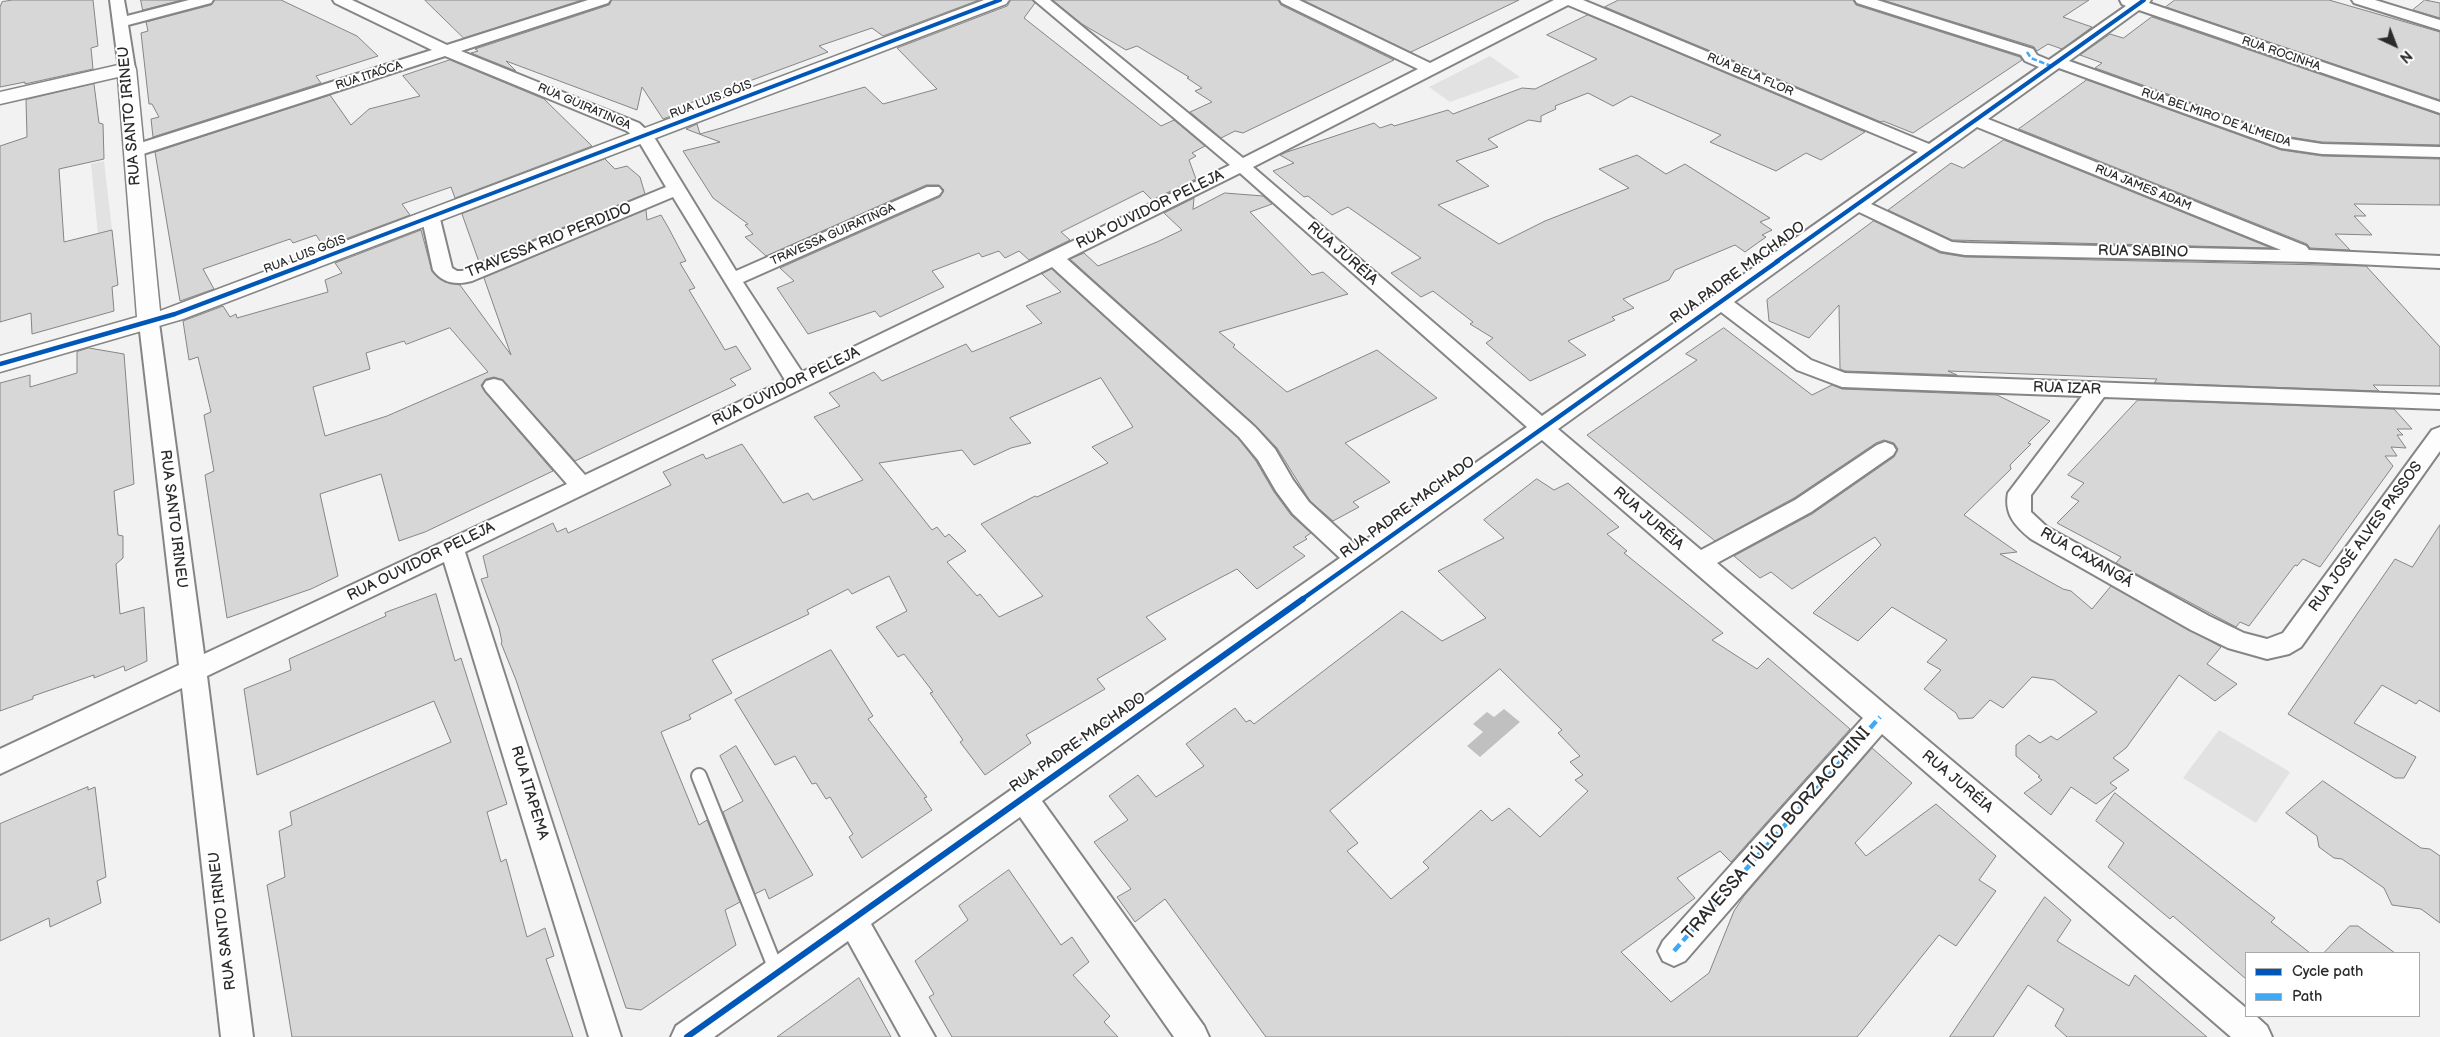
<!DOCTYPE html>
<html>
<head>
<meta charset="utf-8">
<style>
  body { margin:0 }
  #map { position:relative; width:2440px; height:1037px; overflow:hidden; background:#f2f2f2; font-family:"Balsamiq Sans",sans-serif }
  canvas { display:block }
  .legend { position:absolute; left:2245px; top:952px; width:175px; height:65px; box-sizing:border-box; background:#fff; border:1px solid #aaa; margin:0; padding:6px 9px; list-style:none; font-size:15px; color:#2b2b2b }
  .legend li { display:flex; align-items:center; gap:10px; height:25px }
  .legend b { width:25px; border:1px solid #aaa }
  .north { position:absolute; left:2370px; top:20px; width:50px; height:50px; -webkit-text-stroke:4px #fff; paint-order:stroke; rotate:137deg; font-size:14px; font-weight:700; line-height:20px; text-align:center; color:#2b2b2b }
  .north::after { content:''; display:block; margin:auto; width:18px; height:22px; background:#2b2b2b; clip-path:polygon(50% 0,100% 100%,50% 72%,0 100%) }
</style>
</head>
<body>
<div id="map">
<canvas width="2440" height="1037"></canvas>
<ul class="legend">
<li><b style="height:6px;background:#0057b8"></b>Cycle path</li>
<li><b style="height:6px;background:#3fa9f5"></b>Path</li>
</ul>
<div class="north">N</div>
</div>
<script>
const c = document.querySelector('canvas').getContext('2d');
c.lineJoin = 'round';
function fillPath(path, color) { c.fillStyle = color; c.fill(path, 'evenodd'); }
function strokePath(path, color, width, dash) { c.strokeStyle = color; c.lineWidth = width; c.lineCap = dash ? 'butt' : 'round'; c.setLineDash(dash || []); c.stroke(path); }
function label(font, color, halo, rows, align = 'center') {
  c.font = font + ' "Balsamiq Sans",sans-serif'; c.lineWidth = 4; c.setLineDash([]); c.textBaseline = 'middle'; c.strokeStyle = halo; c.fillStyle = color; for (const [text, x, y, turn = 0] of rows) {
    c.save(); c.translate(x, y); c.rotate((+turn || 0) * Math.PI / 180); c.textAlign = isNaN(turn) ? turn : align; if (halo) c.strokeText(text, 0, 0); c.fillText(text, 0, 0); c.restore();
  }
}
fillPath(new Path2D(`
  M1490,56L1520,77L1450,102L1429,87Z
  M104,161L112,230L98,234L91,164Z
  M2219,730L2290,772L2256,823L2183,778Z`), '#e2e2e2');
fillPath(new Path2D(`
  M1504,709L1520,722L1480,757L1467,746L1483,732L1473,724L1487,712L1494,717Z`), '#c0c0c0');
const building = new Path2D(`
  M13,0H93L98,46L91,48L93,69L25,84V82L0,87V7L2,2Z
  M141,0H182L143,10Z
  M215,0H281L357,36L378,56L316,76L321,83L153,137L151,119L159,117L152,104H149L141,33L148,31L146,22L211,5Z
  M425,0H582L464,38Z
  M612,0H979L883,36L872,28L819,46L828,52L690,103L692,108L663,119L642,87L637,110L506,61L516,71L471,53L478,51L475,49L609,5Z
  M1011,0H1032L1035,3L1024,18L1161,126L1174,120L1205,146L1192,153L1196,156L1189,160L1196,179L1152,200L1143,191L1061,232L1070,240L1029,260L1019,251L1005,258L999,251L982,257L979,253L932,271L944,287L880,317L875,311L808,334L777,288L794,281L780,268L940,197L944,190L939,185H926L766,256L745,237L753,234L745,225L748,224L713,198L683,151L720,142L686,129L697,124L700,134L865,87L883,104L937,89L897,48L1007,6Z
  M1053,0H1278L1281,5L1394,60L1243,133L1235,131L1221,138L1190,112L1212,102L1195,91L1202,88L1187,78L1189,77L1137,46L1126,50L1082,24Z
  M1303,0H1519L1411,52Z
  M1619,0H1853L1856,5L2020,57L2022,60L1913,133L1883,121L1881,122L1605,7Z
  M1883,0H2089L2063,17L2092,27L2062,49L2048,44L2037,51L2034,47Z
  M2175,0H2329L2440,32V100L2166,7Z
  M2425,0L2440,3V18L2413,10Z
  M1588,15L1865,132L1821,160L1806,153L1776,171L1710,142L1721,135L1631,96L1613,106L1588,93L1555,106L1556,109L1541,116V122L1529,120L1488,139L1498,147L1456,161L1489,186L1438,205L1499,244L1545,221L1629,188L1599,169L1637,155L1666,174L1685,164L1770,218L1760,222L1772,230L1762,235L1766,237L1745,252L1735,245L1675,270L1669,280L1623,299L1634,308L1612,317L1615,320L1568,341L1586,355L1530,381L1486,343L1493,338L1470,324L1473,322L1433,291L1421,297L1391,273L1421,258L1348,207L1332,215L1308,196L1304,197L1273,171L1294,163L1280,155L1287,152L1374,123L1380,128L1392,124L1394,126L1448,110L1453,114L1522,88L1535,89L1597,59L1547,35Z
  M2152,17L2440,115V145L2322,142L2284,136L2101,70L2095,68L2102,63L2080,55L2110,34L2123,38Z
  M450,60L544,99L592,146L455,198L451,187L402,204L410,215L324,247L316,235L293,243L290,239L203,269L214,289L180,301L155,152L330,95L351,125L369,109L420,96L403,76Z
  M2087,80L2281,150L2322,156L2440,159V205L2354,204L2366,216H2354L2372,235L2335,234L2350,250L2310,248L2307,244L2019,129Z
  M94,84L99,123L103,124L104,159L59,169L64,242L112,230L118,285L112,287L114,311L32,334L31,313L0,322V146L27,137L26,100Z
  M2004,140L2271,248L1952,240L1888,210L1951,163L1963,168Z
  M605,159L615,169L627,166L640,177L645,194L479,262L462,214Z
  M1225,193L1263,196L1272,204L1250,212L1312,275L1323,272L1348,294L1219,332L1235,345L1233,347L1287,392L1377,350L1437,398L1345,443L1390,482L1353,502L1359,507L1333,521L1310,501L1277,448L1256,426L1070,259L1084,253L1098,266L1157,242L1182,230L1164,213L1194,198L1193,209Z
  M646,210L647,220L661,215L668,227L686,261L680,263L695,288L689,290L725,350L736,346L751,369L730,379L736,385L575,461L503,380L494,377L486,379L481,385L485,392L553,471L425,532L399,541L381,474L320,494L338,576L311,589L227,618L205,475L214,471L204,415L211,412L198,357L189,360L183,321L223,306L230,317L236,314L237,318L328,292L325,280L342,273L335,263L421,230L432,271L445,282L460,285L511,355L484,278ZM450,328L488,372L387,416L325,436L313,387L370,369L366,353L404,341L406,344Z
  M1874,221L1940,253L1965,257L2366,266L2440,347V386L2373,385L2379,391L2154,383L2157,379L1948,371L1957,375L1845,371L1840,369L1839,305L1809,338L1769,321L1767,300Z
  M1052,269L1238,438L1256,461L1274,492L1291,515L1311,533L1305,537L1307,539L1293,547L1305,556L1257,589L1237,569L1146,617L1166,639L1097,679L1105,689L1026,735L1031,743L985,775L960,742L963,740L930,693L933,692L904,654L898,657L876,627L907,611L889,576L852,594L848,589L807,610L809,614L712,660L732,693L689,715L691,719L661,732L699,825L707,820L740,902L725,910L736,945L641,1010L626,1008L516,680L501,643L502,642L499,628L481,579L488,577L483,556L553,523L557,532L566,528L568,533L671,485L663,472L703,454L706,459L742,444L783,503L808,493L813,500L863,480L814,417L840,406L829,393L874,372L882,381L966,344L972,352L1042,323L1026,306L1061,292L1042,274ZM1101,378L1133,427L1092,447L1108,463L1037,497L1035,496L981,524L1043,596L999,617L980,594L977,596L947,562L966,551L949,534L945,537L937,527L932,530L879,463L962,450L974,465L1011,448L1031,443L1010,418Z
  M1724,328L1812,395L1832,385L1842,389L1997,395L2050,421L2028,443L2031,444L2010,465L2011,469L1964,515L2017,552L2000,554L2063,589L2071,591L2092,609L2111,586L2221,647L2207,664L2237,684L2215,701L2179,675L2126,748L2113,758L2129,770L2110,783L2117,788L2096,804L2071,787L2051,815L2024,793L2042,780L2038,777L2040,776L2016,756V745L2029,735L2040,743L2051,736L2057,740L2097,712L2054,680L2032,677L2003,708L1990,700L1973,718L1959,719L1956,713L1924,689L1941,670L1927,662L1947,640L1892,607L1858,641L1813,613L1881,545L1875,537L1792,589L1771,572L1760,578L1734,556L1812,514L1894,457L1898,449L1894,443L1884,440L1876,443L1794,498L1715,541L1587,435L1697,360L1686,354Z
  M89,348L124,354L134,484L114,491L118,535L123,536V558L116,564L120,614L144,607L147,661L125,671L124,666L94,678V675L33,696V699L0,711V383L30,375V387L77,373V352Z
  M2138,400L2394,409L2412,429H2397L2403,435H2397L2406,448L2391,447L2397,456H2385L2393,466L2320,567L2303,559L2297,566L2295,565L2249,626L2240,622L2236,627L2116,563L2121,557L2057,523L2079,501L2071,497L2084,483L2068,475Z
  M1537,479L1554,490L1568,483L1619,527L1607,534L1627,551L1624,553L1723,633L1712,640L1757,669L1768,658L1850,729L1731,862L1720,851L1677,878L1695,898L1621,952L1671,1002L1709,973L1734,911L1744,896L1872,748L1912,783L1855,843L1866,856L1936,804L1996,856L1979,880L1996,891L1956,946L1939,935L1857,1037H1266L1165,899L1135,922L1117,897L1131,889L1094,842L1128,820L1109,796L1138,775L1156,797L1204,766L1186,744L1235,708L1246,722L1250,720L1254,724L1402,611L1442,641L1486,618L1438,571L1504,538L1484,520ZM1500,669L1562,730L1558,733L1580,756L1570,762L1583,775L1575,780L1588,791L1540,837L1509,808L1492,821L1481,810L1423,862L1429,868L1391,899L1347,851L1358,843L1330,811Z
  M2440,525V712L2419,700L2416,704L2382,685L2354,723L2416,757L2404,778H2395L2288,714L2395,559L2412,567Z
  M436,594L455,661L461,658L507,804L487,812L501,862L506,859L527,937L545,928L554,956L546,959L573,1037H292L267,885L285,877L279,831L292,825L290,812L451,742L434,701L257,775L244,689L291,670L289,659L386,616L385,613Z
  M831,650L873,716L868,719L927,797L924,798L932,810L862,858L849,837L853,834L830,797L826,799L816,783L812,784L795,756L775,765L735,700Z
  M736,746L813,875L769,899L765,889L755,894L723,812L743,801L720,756Z
  M2323,781L2421,848L2430,849L2440,856V923L2421,909L2392,905L2384,888L2342,859L2334,858L2319,847L2317,836L2286,813Z
  M88,787V790L95,787L106,877L97,881L101,903L50,927L49,918L0,941V824Z
  M2115,793L2275,918L2271,922L2310,953H2246V979L2173,916L2170,919L2108,867L2124,843L2096,821Z
  M1009,870L1061,945L1072,937L1089,962L1073,975L1110,1016L1104,1022L1118,1037H952L929,997L934,994L915,961L968,920L959,906Z
  M2045,897L2071,920L2057,941L2129,986L2135,975L2207,1037H2067L2055,1026L2064,1009L2028,985L1993,1037H1950Z
  M2350,926H2358L2395,953H2324Z
  M859,978L891,1037H777L827,1001Z`);
fillPath(building, '#d7d7d7');
strokePath(building, '#858585', 1);
const lane = new Path2D(`
  M699,776L777,972`);
const street = new Path2D(`
  M110,0H124L127,16L189,0H213L211,3L128,25L135,69L133,72H121L119,69Z
  M333,0H352L447,45L588,0H610L608,3L461,51L639,123L654,137L736,271L927,187H939L942,191L939,195L743,282L802,372L1230,165L1034,0H1050L1243,158L1418,69L1282,3L1280,0H1299L1430,63L1554,0H1583L1929,144L2039,67L2025,61L2021,55L1857,3L1855,0H1877L2033,49L2037,55L2049,60L2126,6L2122,4L2120,0H2151L2149,3L2440,102V113L2139,10L2069,61L2284,138L2322,144L2440,147V157L2322,154L2281,148L2059,68L1988,119L2306,246L2309,250L2440,256V268L2313,262L1965,255L1941,251L1859,212L1734,302L1811,360L1845,373L2440,395V409L2104,397L2031,495V512L2047,527L2209,616L2244,633L2267,639L2283,633L2432,430L2440,427V451L2301,647L2289,654L2267,659L2228,648L2191,630L2031,539C2015,526 2004,514 2008,493L2082,396L1842,387L1797,370L1721,312L1558,429L1701,550L1795,500L1877,445L1885,442L1893,445L1896,450L1893,455L1811,512L1717,563L2246,1008V1016H2256L2267,1026L2272,1037H2231L1882,734L1685,961L1674,966L1663,961L1658,951L1663,941L1863,718L1542,440L1042,801L1204,1026L1209,1037H1174L1020,817L871,924L935,1037H901L848,941L714,1037H671L676,1026L1340,558L1293,514L1276,491L1258,460L1239,437L1052,267L465,552L621,1037H589L444,562L207,676L253,1037H221L182,688L0,774V749L179,665L139,323L142,319L149,317L156,319L159,323L204,654L567,484L486,391L483,386L486,381L494,379L502,381L585,475L785,380L673,197L472,281C457,285 443,284 433,270L422,219L424,215H438L440,219L452,268L457,271H462L666,187L638,140L627,131L445,56L140,155H128L125,151L128,147L432,50L335,3ZM1568,5L1918,152L1542,416L1253,167ZM1977,127L2281,250L1965,243L1952,242L1871,204ZM1240,173L1527,427L1357,546L1309,502L1293,480L1275,449L1255,427L1067,259Z
  M2352,0H2375L2440,20V30L2354,3Z`);
const secondary = new Path2D(`
  M984,0H1009L1006,4L183,319L0,372V356L137,317L118,77L0,104V92L127,63L134,65L136,69L160,311Z`);
strokePath(lane, '#858585', 18);
strokePath(street, '#858585', 4);
strokePath(secondary, '#858585', 3);
strokePath(lane, '#fdfdfd', 14);
fillPath(street, '#fdfdfd');
fillPath(secondary, '#fdfdfd');
strokePath(new Path2D(`
  M2027,52L2031,58L2051,66`), '#3fa9f5', 2.5, [5.5, 2.5]);
strokePath(new Path2D(`
  M1674,951L1880,717`), '#3fa9f5', 4.5, [9, 4.5]);
strokePath(new Path2D(`
  M312,262L1000,0
  M1776,262L2144,0`), '#0057b8', 4);
strokePath(new Path2D(`
  M0,364L175,314L315,261
  M1301,600L1778,261`), '#0057b8', 4.5);
strokePath(new Path2D(`
  M687,1037L1303,599`), '#0057b8', 6);
label('12px', '#2b2b2b', '#fff', [
  ["RUA ROCINHA",2281,54,19],
  ["RUA BELA FLOR",1750,75,23],
  ["RUA ITAÓCA",369,76,-18],
  ["RUA LUIS GÓIS",711,100,-21],
  ["RUA GUIRATINGA",584,107,23],
  ["RUA BELMIRO DE ALMEIDA",2216,118,19],
  ["RUA JAMES ADAM",2143,188,22],
  ["TRAVESSA GUIRATINGA",833,235,-24],
  ["RUA LUIS GÓIS",305,255,-21]
]);
label('15px', '#2b2b2b', '#fff', [
  ["RUA SANTO IRINEU",130,116,-95],
  ["RUA OUVIDOR PELEJA",1150,210,-26],
  ["TRAVESSA RIO PERDIDO",549,241,-22],
  ["RUA SABINO",2143,252,1],
  ["RUA JURÉIA",1342,254,41],
  ["RUA PADRE MACHADO",1738,273,-36],
  ["RUA OUVIDOR PELEJA",786,387,-26],
  ["RUA IZAR",2067,389,2],
  ["RUA PADRE MACHADO",1408,508,-36],
  ["RUA SANTO IRINEU",173,519,83],
  ["RUA JURÉIA",1648,519,41],
  ["RUA JOSÉ ALVES PASSOS",2366,537,-54],
  ["RUA CAXANGÁ",2086,558,30],
  ["RUA OUVIDOR PELEJA",421,562,-26],
  ["RUA PADRE MACHADO",1078,743,-35],
  ["RUA JURÉIA",1957,782,40],
  ["RUA ITAPEMA",529,793,73],
  ["RUA SANTO IRINEU",223,921,-97]
]);
label('18px', '#2b2b2b', '#fff', [
  ["TRAVESSA TÚLIO BORZACCHINI",1777,834,-49]
]);
</script>
</body>
</html>
